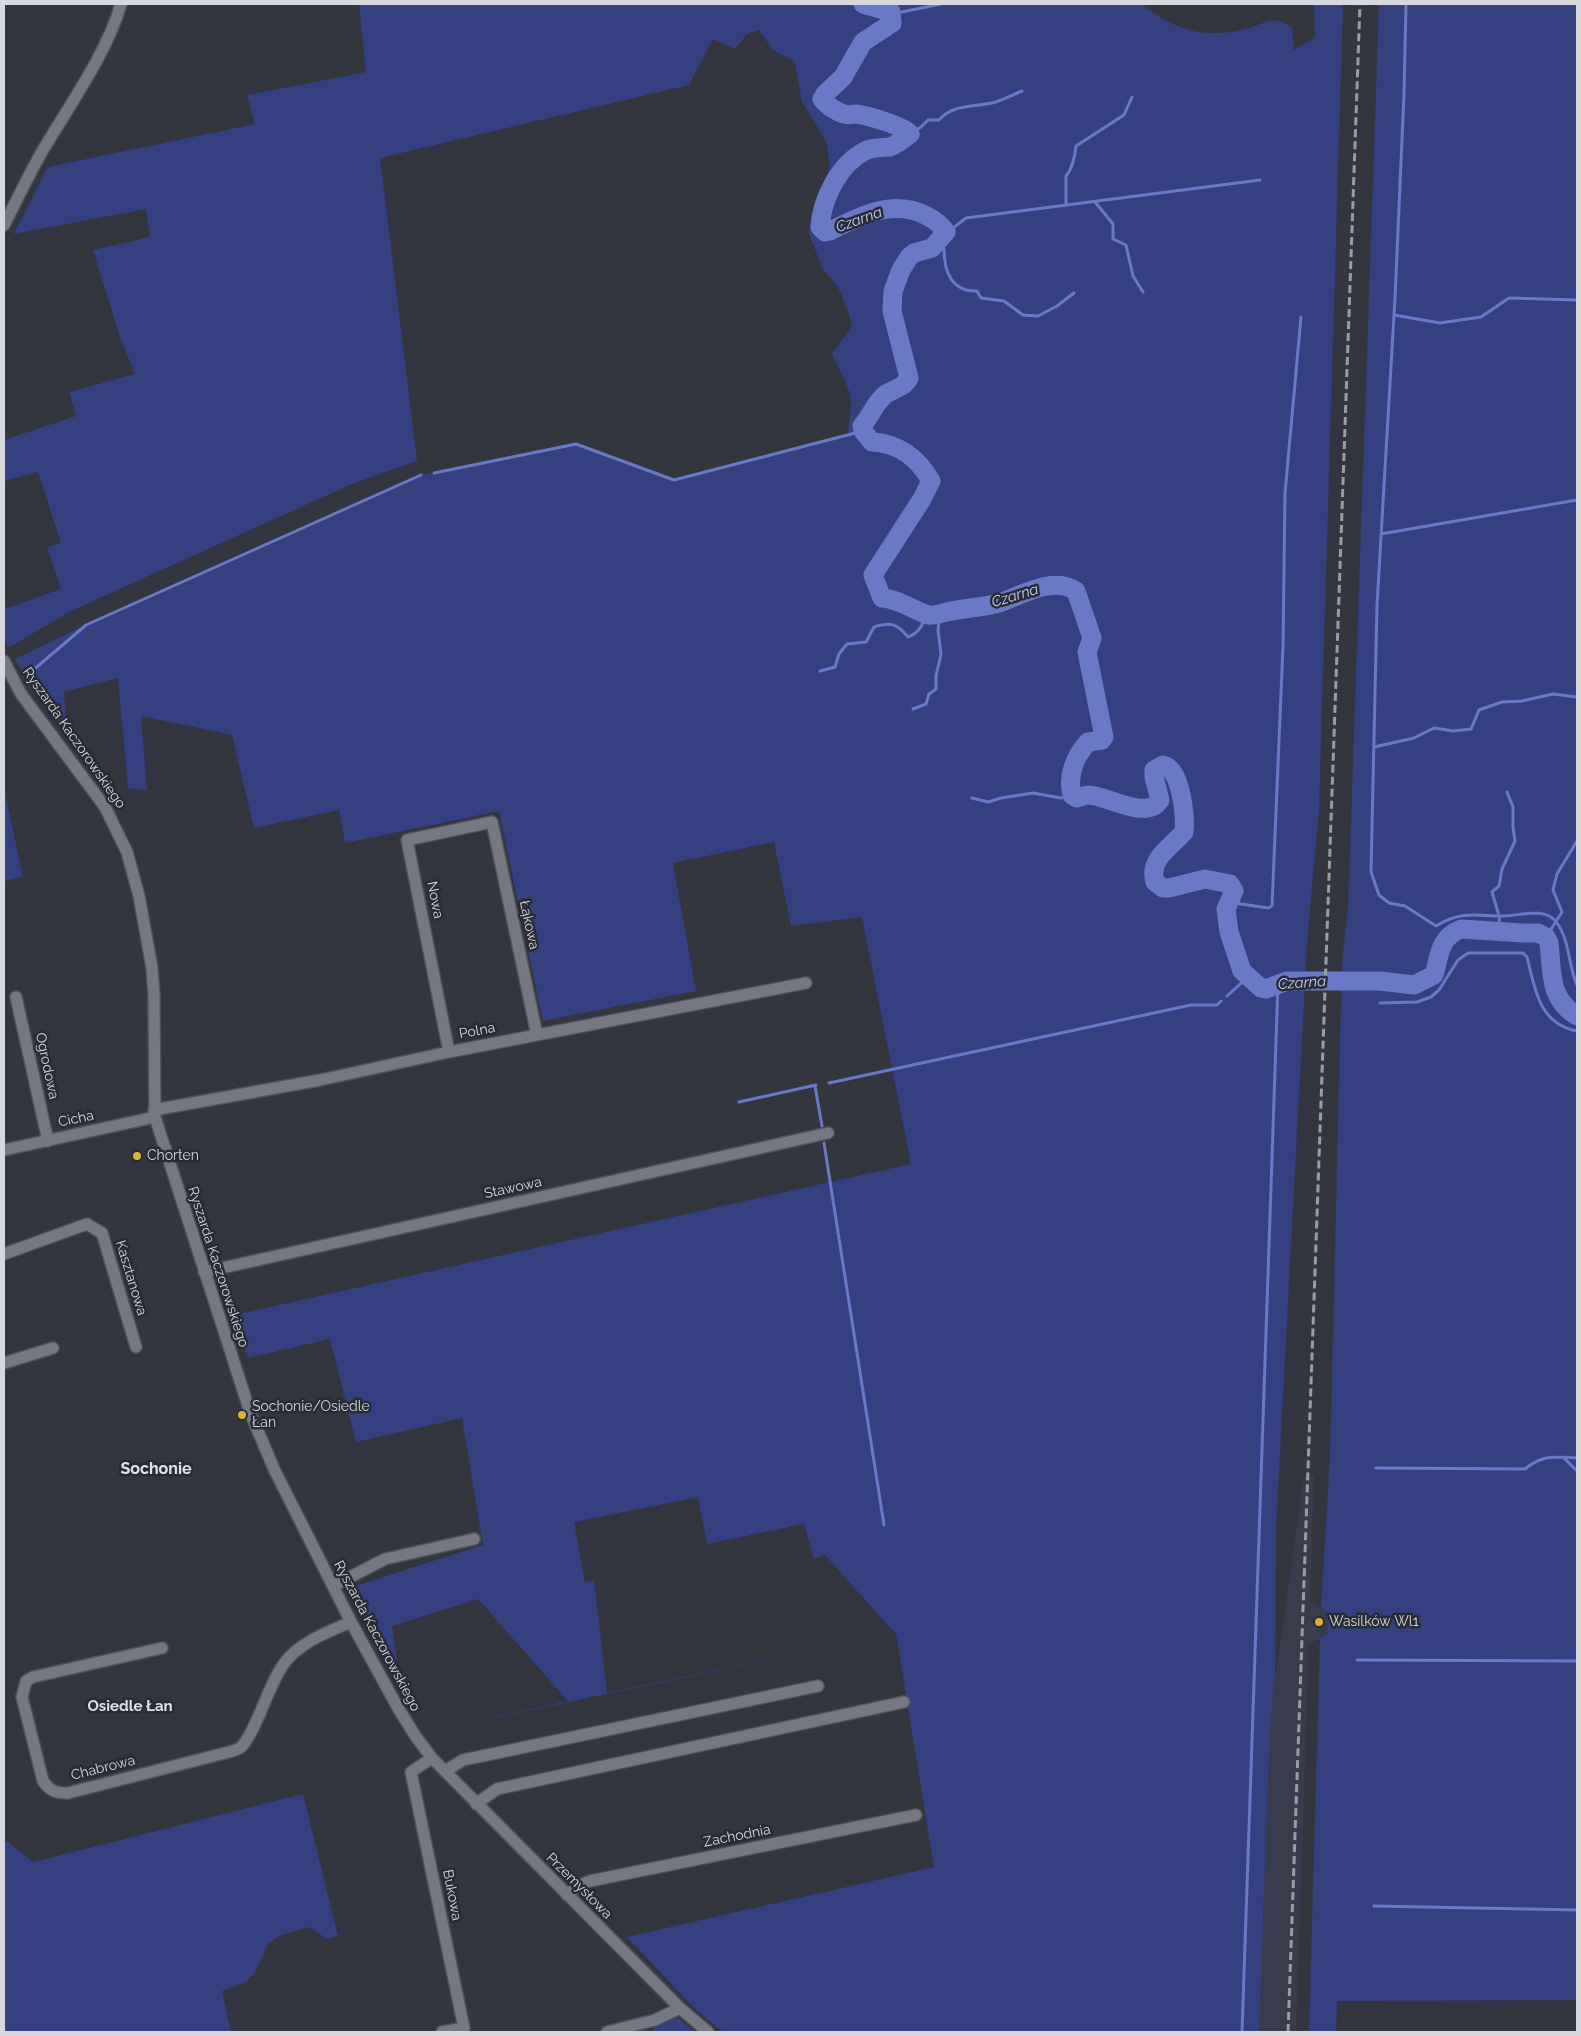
<!DOCTYPE html>
<html>
<head>
<meta charset="utf-8">
<style>
  body { margin:0 }
  #map { position:relative; width:1581px; height:2036px; overflow:hidden; background:#33353f; font-family:Raleway,sans-serif }
  canvas { display:block }
  .frame { position:absolute; inset:0; border:5px solid #d6d8de; pointer-events:none }
</style>
</head>
<body>
<div id="map">
<canvas width="1581" height="2036"></canvas>
<div class="frame"></div>
</div>
<script>
const c = document.querySelector('canvas').getContext('2d');
c.lineJoin = 'round';
function fillPath(path, color) { c.fillStyle = color; c.fill(path, 'evenodd'); }
function strokePath(path, color, width, dash) { c.strokeStyle = color; c.lineWidth = width; c.lineCap = dash ? 'butt' : 'round'; c.setLineDash(dash || []); c.stroke(path); }
function label(font, color, halo, rows, align = 'center') {
  c.font = font + ' Raleway,sans-serif'; c.lineWidth = 5; c.setLineDash([]); c.textBaseline = 'middle'; c.strokeStyle = halo; c.fillStyle = color; for (const [text, x, y, turn = 0] of rows) {
    c.save(); c.translate(x, y); c.rotate((+turn || 0) * Math.PI / 180); c.textAlign = isNaN(turn) ? turn : align; if (halo) c.strokeText(text, 0, 0); c.fillText(text, 0, 0); c.restore();
  }
}
fillPath(new Path2D(`
  M1304,1475L1314,1476L1310,1602L1329,1612L1328,1635L1309,1644L1296,2032H1259L1270,1726L1275,1679Z`), '#383c4c');
fillPath(new Path2D(`
  M359,4H1142C1159,20 1187,33 1211,33C1223,34 1239,31 1249,28C1266,23 1275,14 1292,28L1294,50L1315,38L1314,4H1343L1319,808L1307,944L1276,1527L1275,1679L1270,1726L1259,2032H723L694,2008L627,1937L934,1867L896,1633L426,1732L568,1701L478,1599L392,1626L401,1687L352,1587L483,1545L462,1418L356,1442L330,1339L248,1358L234,1315L911,1164L862,917L791,926L774,842L673,863L696,991L543,1021L499,811L345,843L339,810L254,828L232,735L141,716L147,791L128,788L118,678L64,692L67,735L31,689L15,659L86,625L421,475L576,444L674,480L848,435C848,420 854,405 849,391C845,379 837,366 832,354L852,326L848,311L838,287L822,268L809,233L811,216L824,190L830,164L826,141L802,102L795,62L773,50L759,30L747,34L735,49L713,39L689,85L380,158L417,461L352,484L71,611L8,648L4,634V609L61,589L47,547L61,543L38,472L4,481V440L76,416L69,392L135,374L120,337L93,250L150,237L146,209L14,234L48,167L255,124L247,95L366,72ZM698,1497L707,1544L804,1524L814,1559L825,1555L895,1633L607,1693L594,1580L585,1583L574,1522Z
  M1379,4H1577V2000L1337,2001L1336,2032H1309L1320,1638L1328,1634V1612L1321,1608L1330,1457L1342,961L1348,909Z
  M4,793H5L23,877L4,881Z
  M303,1794L338,1936L327,1939L310,1927L281,1935L268,1944L256,1971L246,1982L222,1991L231,2032H4V1843L8,1842L33,1862Z
  M677,2017L695,2032H654L653,2027Z`), '#354081');
strokePath(new Path2D(`
  M1406,4L1404,94L1395,298L1377,605L1371,872L1379,895L1389,903L1405,906L1436,926C1462,910 1476,916 1503,916C1520,916 1545,906 1557,923C1570,941 1568,965 1577,985
  M880,8L881,4
  M892,14L941,4
  M910,134L921,127L928,120H939C953,104 973,107 992,103C1002,101 1012,95 1022,91
  M1095,202L1113,224V239L1126,245L1133,276L1143,292
  M1066,205V176C1073,168 1075,156 1076,146L1124,115L1132,97
  M944,235L966,218L1260,180
  M935,245L944,249C944,272 952,292 977,291L981,298L1004,301L1023,315L1038,316L1057,306L1074,293
  M1394,315L1440,323L1481,317L1509,298L1577,300
  M434,473L576,444L674,480L863,431
  M1381,534L1577,500
  M820,671L835,667L839,654L847,644L866,642L874,627C890,622 897,623 908,637C919,633 923,625 926,614
  M31,672L86,625L421,475
  M913,709L926,704L929,694L936,689V676L941,654L938,630L940,613
  M1374,747L1414,738L1434,728L1453,731L1471,729L1479,710L1502,702L1522,701L1553,694L1577,697
  M972,798L988,802L1001,798L1033,793L1061,798L1072,795
  M1228,902L1268,908L1272,906L1283,646L1285,493L1301,317
  M1500,932L1499,916L1492,892L1499,886L1502,869L1515,841L1513,827V807L1507,792
  M1546,937L1562,912L1553,890L1557,874L1577,841
  M1227,996L1248,977
  M1380,1003L1417,1002L1431,997L1439,990L1458,960L1468,953H1523L1527,957C1535,989 1539,1024 1577,1031
  M829,1083L1191,1005H1217L1221,1001
  M815,1086L822,1126
  M739,1102L816,1085
  M824,1143L884,1525
  M1563,1457L1577,1471
  M1376,1468L1525,1469C1543,1454 1555,1457 1577,1458
  M1357,1660L1577,1661
  M1374,1906L1577,1910
  M1242,2032L1278,983`), '#6979c6', 3);
strokePath(new Path2D(`
  M863,4L891,12L892,23L863,42L843,77L825,94L822,99C826,105 837,112 844,114C848,116 852,114 856,114C866,115 907,127 910,134C905,138 896,145 890,147C882,148 875,147 867,150C839,163 822,199 820,227L825,232L830,231C860,216 891,199 925,215C933,219 941,224 946,232L932,248L914,253L909,257L901,270L893,291L892,311L909,378C905,387 894,389 886,394C875,402 871,416 862,426L863,431L872,442C898,443 918,458 931,481L922,499L873,575L882,598C900,599 912,610 928,615C933,616 938,614 943,613C961,608 981,608 999,603C1020,596 1054,575 1076,591L1092,638L1087,652L1104,737L1102,740L1088,742C1075,756 1067,776 1072,795L1077,798C1081,797 1086,795 1089,795C1108,796 1147,821 1160,800L1154,777V770L1163,765C1181,768 1186,817 1184,832C1171,847 1148,859 1155,882L1163,888H1169L1205,879L1230,884L1234,891L1226,909L1229,932L1242,971L1261,988L1266,989L1287,981H1380L1414,985L1434,975C1440,954 1439,938 1461,929L1523,933H1538L1546,937L1549,943C1552,972 1549,999 1577,1016`), '#6979c6', 19);
const minor = new Path2D(`
  M4,225C17,200 29,174 43,150C69,106 107,53 121,4
  M4,661L21,694L105,807L127,852L139,896L152,968L154,996L155,1117L250,1412L274,1469L351,1622L398,1708L416,1737L432,1758L680,2008L708,2032
  M16,997L48,1141
  M449,1052L407,840L492,822L537,1035
  M154,1110L320,1080L449,1052L806,983
  M4,1150L155,1117
  M4,1254L87,1224L102,1233L136,1347
  M204,1272L828,1133
  M4,1363L53,1348
  M333,1586L385,1559L474,1539
  M162,1648L33,1677L26,1681L22,1697L43,1781C50,1791 55,1793 68,1793L229,1752C232,1751 237,1750 240,1748C254,1737 269,1684 283,1665C298,1643 327,1632 351,1622
  M432,1758L411,1772L464,2028L442,2032
  M445,1771L463,1760L818,1686
  M476,1804L497,1789L904,1702
  M567,1895L580,1885L590,1881L916,1815
  M607,2032L655,2020L680,2008`);
strokePath(minor, '#4f5159', 14);
strokePath(minor, '#757883', 11);
strokePath(new Path2D(`
  M1288,2032L1360,4`), '#9b9da4', 3, [8, 4]);
for (const [x, y, r, color] of [
  [137,1156,5,"#dcb233"],
  [242,1415,5,"#dcb233"],
  [1319,1622,5,"#dcb233"]
]) { const dot = new Path2D(); dot.arc(x, y, r, 0, 2 * Math.PI); c.fillStyle = color; c.fill(dot); strokePath(dot, '#292b34', 2); }
label('14px', '#d6d8de', '#292b34', [
  ["Ryszarda Kaczorowskiego",74,738,55],
  ["Nowa",435,900,79],
  ["Łąkowa",529,925,78],
  ["Polna",477,1031,-11],
  ["Ogrodowa",47,1066,78],
  ["Cicha",76,1119,-12],
  ["Stawowa",513,1188,-12],
  ["Ryszarda Kaczorowskiego",218,1267,72],
  ["Kasztanowa",131,1278,73],
  ["Ryszarda Kaczorowskiego",377,1636,62],
  ["Chabrowa",103,1768,-14],
  ["Zachodnia",737,1836,-11],
  ["Przemysłowa",579,1886,45],
  ["Bukowa",452,1895,79]
]);
label('14px', '#d6d8de', '#292b34', [
  ["Chorten",147,1156],
  ["Sochonie/Osiedle",252,1407],
  ["Łan",252,1423],
  ["Wasilków Wl1",1329,1622]
], 'left');
label('italic 15px', '#c6d1fb', '#292b34', [
  ["Czarna",859,220,-20],
  ["Czarna",1015,596,-17],
  ["Czarna",1302,983,-4]
]);
label('bold 15px', '#dee1ed', '#292b34', [
  ["Osiedle Łan",130,1706]
]);
label('bold 16px', '#dee1ed', '#292b34', [
  ["Sochonie",156,1469]
]);
</script>
</body>
</html>
